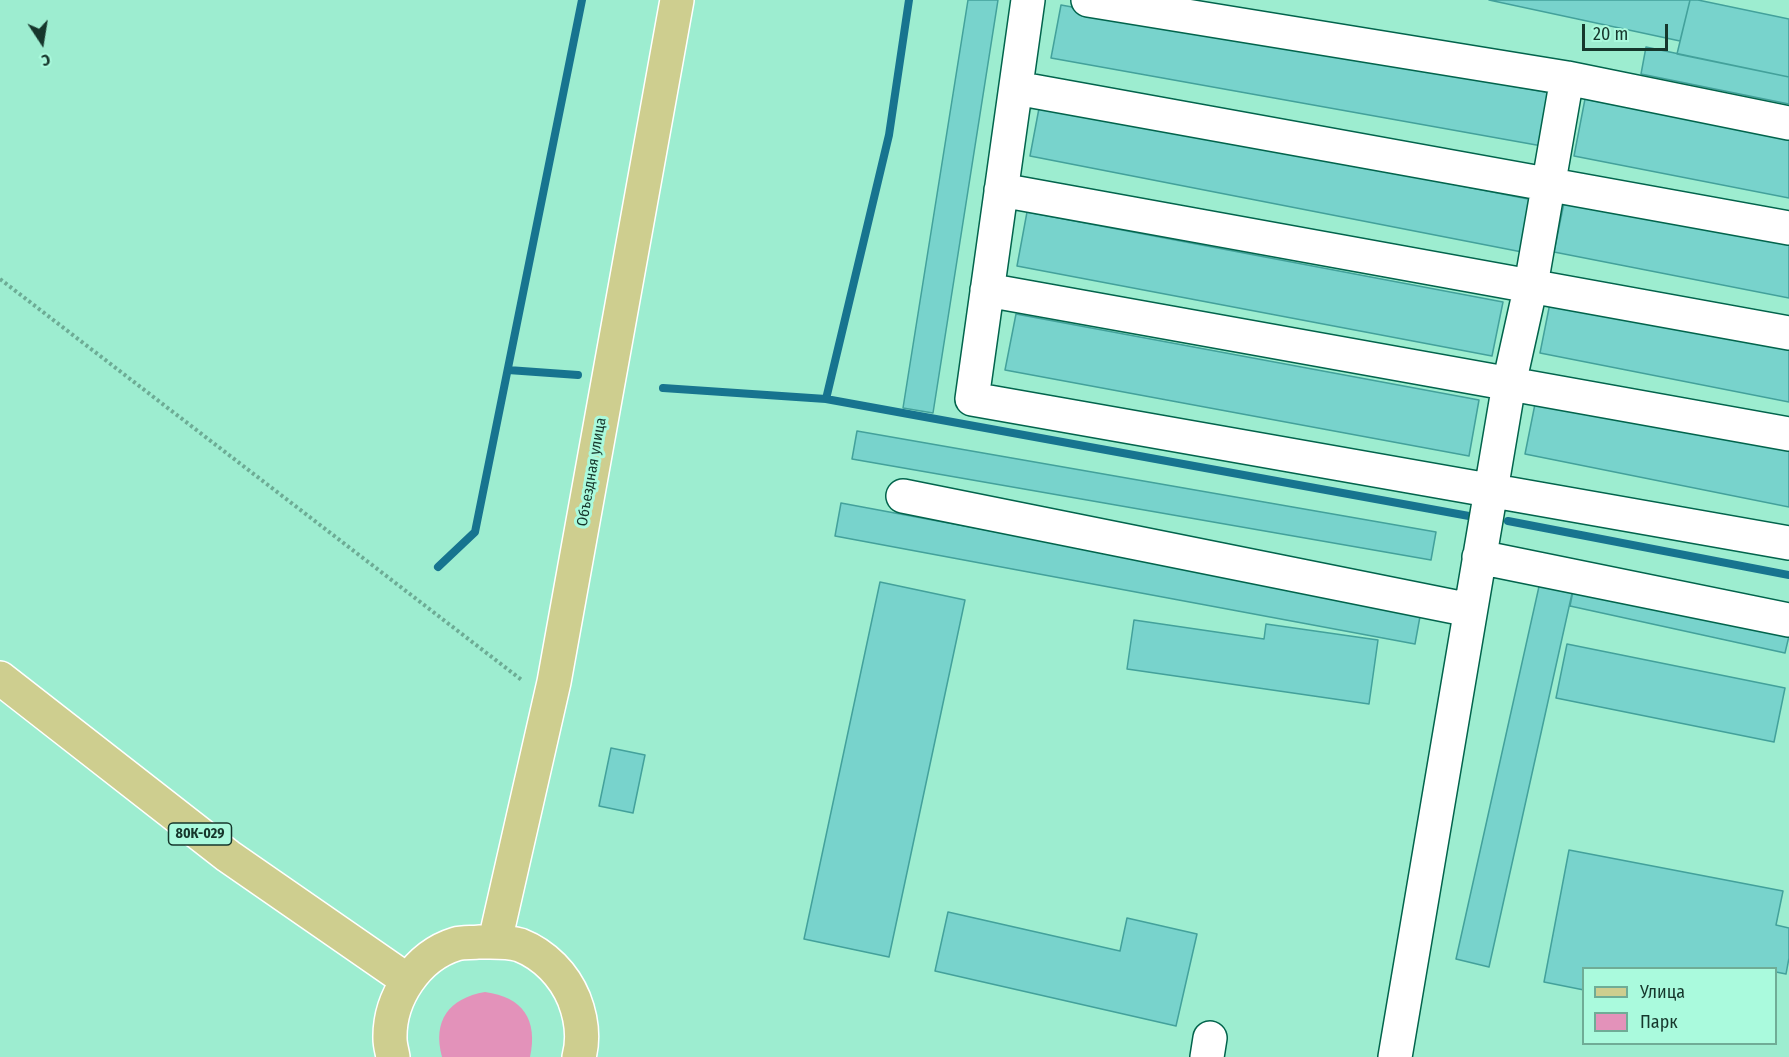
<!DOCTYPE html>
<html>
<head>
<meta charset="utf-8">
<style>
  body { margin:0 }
  #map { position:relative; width:1789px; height:1057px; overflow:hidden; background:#9dedd0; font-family:"Fira Sans Condensed",sans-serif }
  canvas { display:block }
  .legend { position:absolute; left:1582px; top:967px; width:195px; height:78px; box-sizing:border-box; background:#aafadd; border:2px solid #6fac96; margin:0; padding:8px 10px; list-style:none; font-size:18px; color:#16372c }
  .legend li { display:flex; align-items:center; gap:12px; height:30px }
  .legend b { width:30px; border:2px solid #6fac96 }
  .north { position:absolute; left:12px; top:12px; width:60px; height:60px; -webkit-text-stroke:4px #aafadd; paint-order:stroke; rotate:168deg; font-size:16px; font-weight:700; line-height:24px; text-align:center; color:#16372c }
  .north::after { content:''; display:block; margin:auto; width:21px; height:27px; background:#16372c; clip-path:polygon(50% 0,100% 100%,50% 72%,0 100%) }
  .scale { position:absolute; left:1582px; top:24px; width:86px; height:27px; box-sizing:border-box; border:3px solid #16372c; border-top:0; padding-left:8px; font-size:18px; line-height:21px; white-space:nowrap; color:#16372c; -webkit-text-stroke:4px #aafadd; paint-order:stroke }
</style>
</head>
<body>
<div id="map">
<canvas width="1789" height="1057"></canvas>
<ul class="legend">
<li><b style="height:8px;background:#cece8f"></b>Улица</li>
<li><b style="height:16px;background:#e392ba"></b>Парк</li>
</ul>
<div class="north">С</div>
<div class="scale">20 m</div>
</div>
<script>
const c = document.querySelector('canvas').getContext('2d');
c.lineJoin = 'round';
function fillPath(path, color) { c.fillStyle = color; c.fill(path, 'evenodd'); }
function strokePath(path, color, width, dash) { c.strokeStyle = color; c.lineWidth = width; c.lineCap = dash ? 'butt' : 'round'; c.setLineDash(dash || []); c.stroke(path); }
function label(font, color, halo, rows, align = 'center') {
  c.font = font + ' "Fira Sans Condensed",sans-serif'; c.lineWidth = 6; c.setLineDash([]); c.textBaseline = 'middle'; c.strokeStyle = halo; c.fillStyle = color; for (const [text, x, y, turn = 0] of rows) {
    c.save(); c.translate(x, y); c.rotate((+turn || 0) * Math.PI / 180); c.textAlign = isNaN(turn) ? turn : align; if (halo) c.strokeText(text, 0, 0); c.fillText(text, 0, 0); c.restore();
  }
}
fillPath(new Path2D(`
  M485,992C523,997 538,1020 530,1057H442C432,1021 449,998 485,992Z`), '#e392ba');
strokePath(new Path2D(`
  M508,370L578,375
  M663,388L826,399L1469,516
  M826,399L889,135L909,0
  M1508,521L1789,575
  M438,567L475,532L582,0`), '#17748f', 8);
const building = new Path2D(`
  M968,0H998L933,413L903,408Z
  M1489,0H1690L1680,41Z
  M1690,0H1698L1789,19V77L1677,54Z
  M1061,5L1551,93L1542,146L1051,58Z
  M1646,47L1789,77V104L1641,74Z
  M1585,99L1789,139V198L1574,156Z
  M1040,103L1533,200L1522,252L1030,156Z
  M1565,198L1789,242V298L1554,252Z
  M1027,212L1503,302L1492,356L1017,266Z
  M1551,298L1789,345V402L1540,353Z
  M1016,314L1479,400L1469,456L1005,370Z
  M1536,399L1789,449V507L1525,454Z
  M857,431L1436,532L1431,560L852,459Z
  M841,503L1421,611L1415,644L835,536Z
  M1542,573L1575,580L1489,967L1456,959Z
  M1575,581L1789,636L1785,653L1570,606Z
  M880,582L965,600L889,957L804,939Z
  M1134,620L1264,639L1266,624L1378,640L1369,704L1127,669Z
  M1567,644L1785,688L1774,742L1556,698Z
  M611,748L645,755L633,813L599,806Z
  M1569,850L1783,891L1776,925L1789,928V958L1786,974L1776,972V968H1584V990L1544,982Z
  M948,912L1120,951L1127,918L1197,934L1176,1026L935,971Z`);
fillPath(building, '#78d3cc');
strokePath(building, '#43a19b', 1.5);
const minor = new Path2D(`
  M1028,0L972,399L1789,543
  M1088,0L1567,78L1789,123
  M1016,88L1789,228
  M1001,190L1789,333
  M987,290L1789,434
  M903,496L1470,610
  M1479,557L1789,620
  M1207,1057L1210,1038
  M1395,1057L1509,384L1531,285L1567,78`);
const major = new Path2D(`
  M0,678L228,856L407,980
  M495,941L554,682L677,0
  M393,1057C392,1051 390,1045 390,1039C389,998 417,956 456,944C463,942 472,943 479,942C492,942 508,941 520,945C545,955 564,975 574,999C581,1017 584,1038 579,1057`);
strokePath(minor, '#02644c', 36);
strokePath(major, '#fff', 36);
strokePath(new Path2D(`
  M0,279L523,681`), '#6dac95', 4, [3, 3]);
strokePath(minor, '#fff', 33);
strokePath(major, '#cece8f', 33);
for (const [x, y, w] of [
  [200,834,63]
]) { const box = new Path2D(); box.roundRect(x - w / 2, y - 11, w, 22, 4.5); c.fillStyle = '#aafadd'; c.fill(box); strokePath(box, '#16372c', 1.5); }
label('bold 14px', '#16372c', null, [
  ["80К-029",200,834]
]);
label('15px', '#16372c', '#aafadd', [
  ["Объездная улица",592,472,-80]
]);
</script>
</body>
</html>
